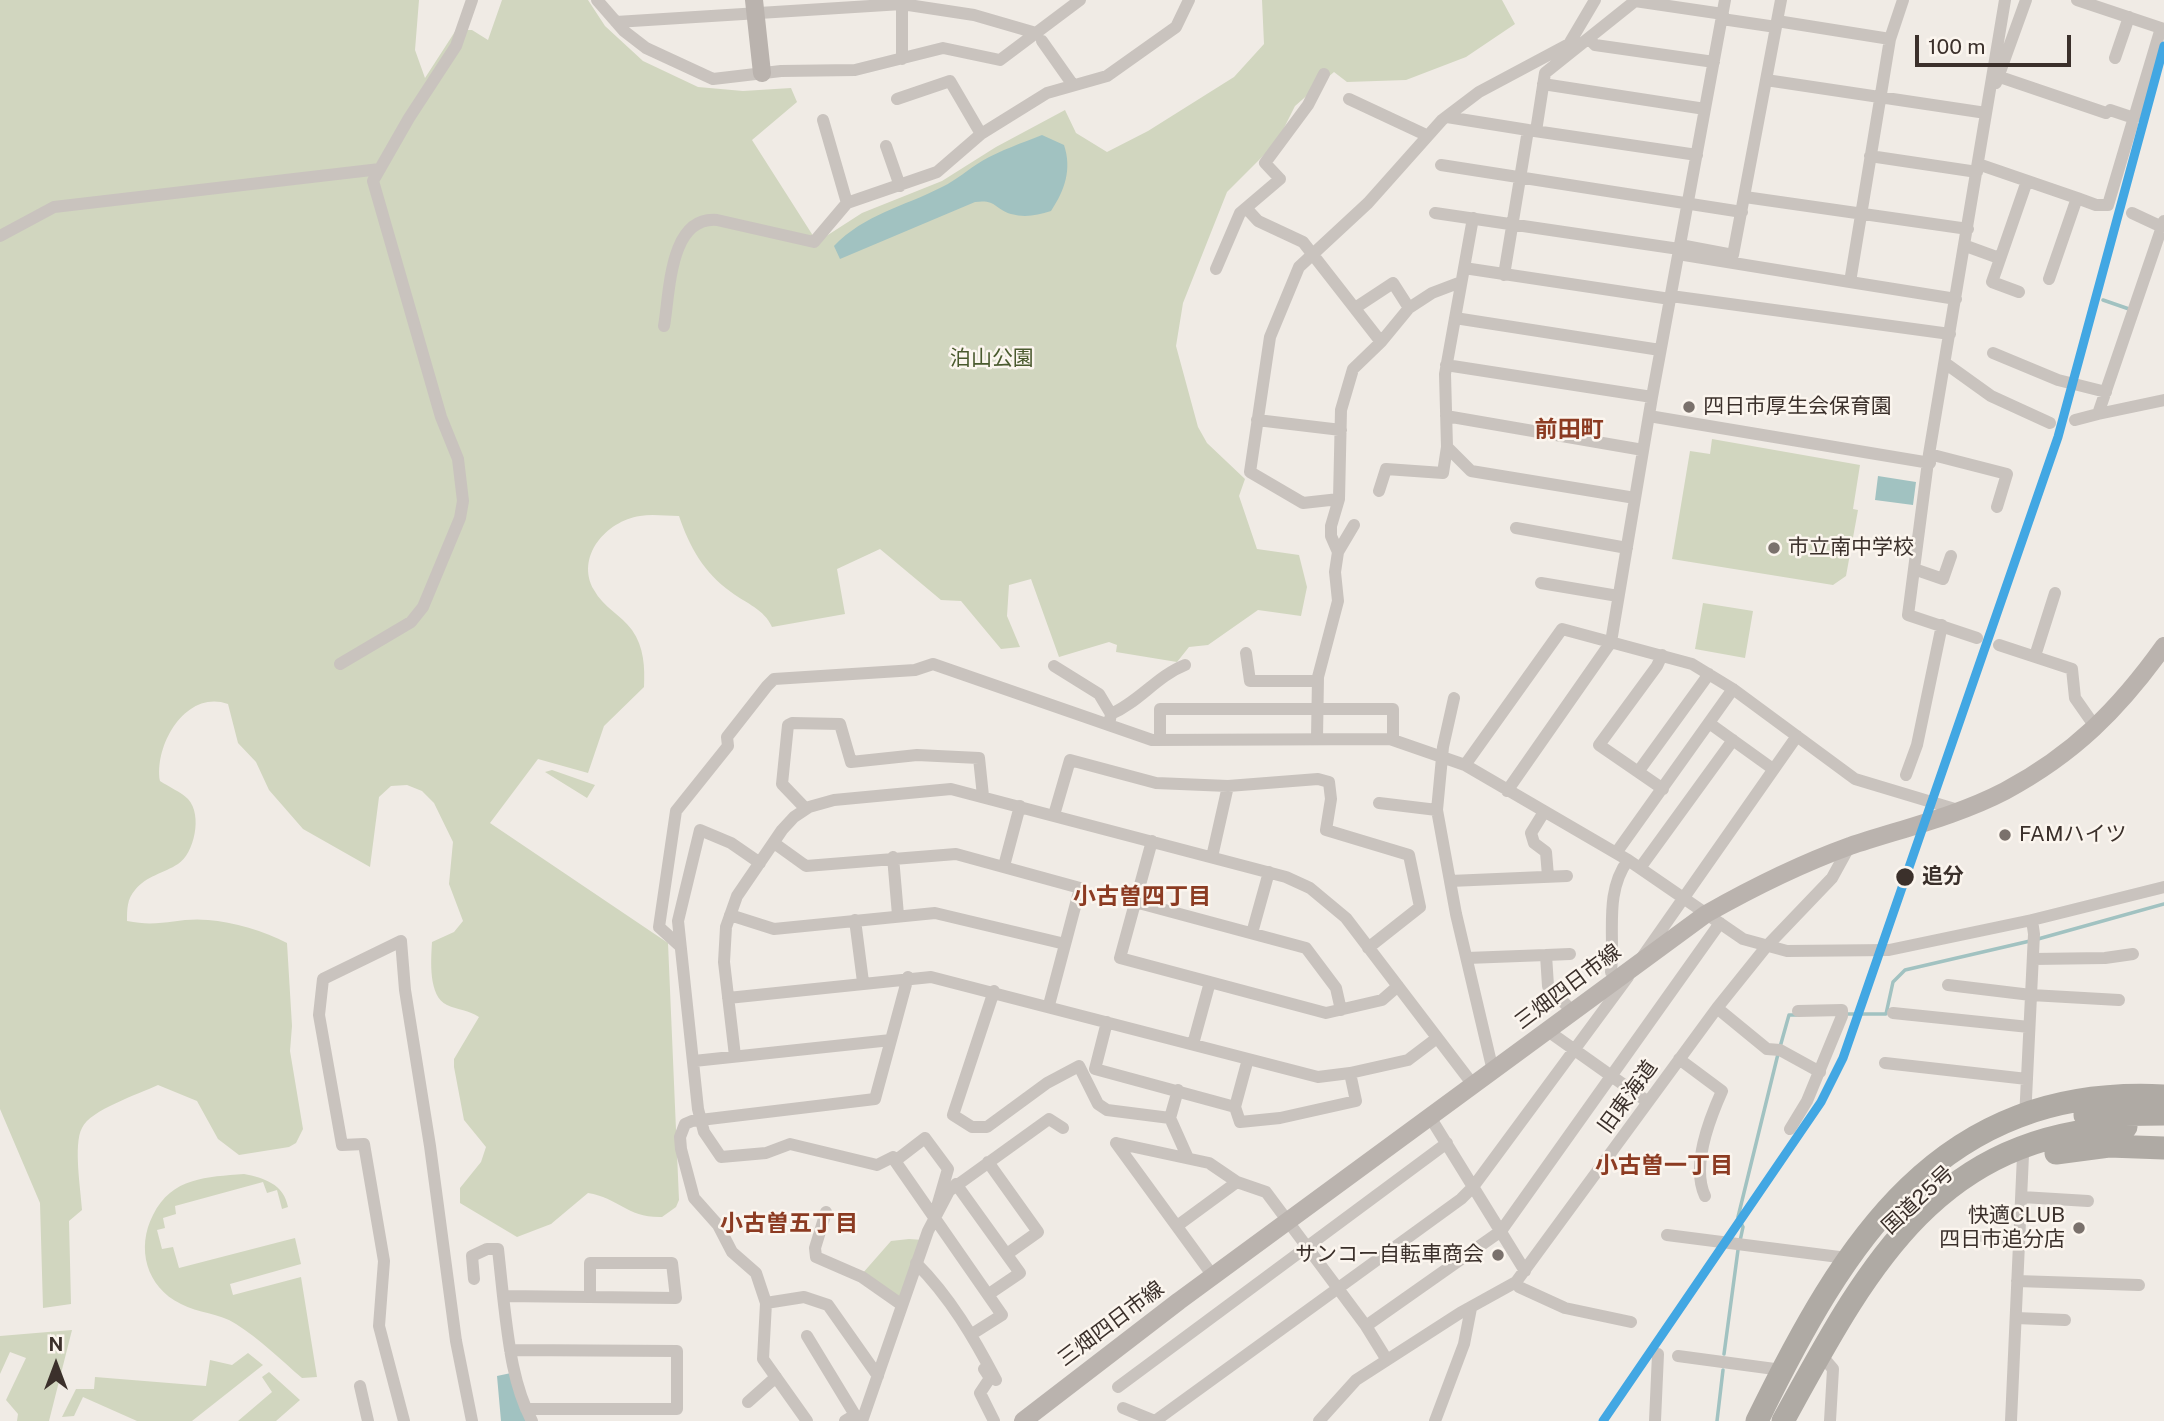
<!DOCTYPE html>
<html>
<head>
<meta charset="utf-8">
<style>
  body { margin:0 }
  #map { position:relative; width:2164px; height:1421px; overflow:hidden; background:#f0ebe5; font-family:"Public Sans",sans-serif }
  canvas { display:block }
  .north { position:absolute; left:21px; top:1330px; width:70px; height:70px; -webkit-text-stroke:5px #fbf5ee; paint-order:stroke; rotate:0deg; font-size:19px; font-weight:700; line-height:28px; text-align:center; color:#3b302b }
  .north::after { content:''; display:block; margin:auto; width:24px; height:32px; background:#3b302b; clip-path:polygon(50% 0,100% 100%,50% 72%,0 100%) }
  .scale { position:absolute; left:1915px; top:35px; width:156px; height:32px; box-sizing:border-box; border:4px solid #3b302b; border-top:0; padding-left:9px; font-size:21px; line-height:24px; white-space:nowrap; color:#3b302b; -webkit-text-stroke:5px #fbf5ee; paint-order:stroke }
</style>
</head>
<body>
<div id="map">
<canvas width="2164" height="1421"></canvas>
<div class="north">N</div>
<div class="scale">100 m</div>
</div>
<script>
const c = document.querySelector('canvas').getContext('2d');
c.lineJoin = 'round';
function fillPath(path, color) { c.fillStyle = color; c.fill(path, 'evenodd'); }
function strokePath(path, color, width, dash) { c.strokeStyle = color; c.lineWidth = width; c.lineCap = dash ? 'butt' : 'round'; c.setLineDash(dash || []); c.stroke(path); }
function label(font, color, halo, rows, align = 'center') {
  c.font = font + ' "Public Sans","Noto Sans JP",sans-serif'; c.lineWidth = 5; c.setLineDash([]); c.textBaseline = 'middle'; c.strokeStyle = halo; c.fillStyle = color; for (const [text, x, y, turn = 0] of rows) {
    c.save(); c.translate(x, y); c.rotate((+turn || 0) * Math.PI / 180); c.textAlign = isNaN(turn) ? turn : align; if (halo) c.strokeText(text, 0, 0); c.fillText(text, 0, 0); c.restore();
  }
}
fillPath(new Path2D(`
  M0,0H419L415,50L425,78L456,30H472L488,40L502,0H588L605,26L643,61L698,87L743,91L791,88L797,102L752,140L817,242L862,213L942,181L996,147L1065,110L1076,133L1107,152L1148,131L1234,77L1264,44L1262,0H1502L1515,24L1466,57L1406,80L1347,82L1334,72L1295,106L1277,142L1227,192L1183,303L1176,346L1198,427L1207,443L1245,479L1239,496L1257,549L1299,555L1307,587L1301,616L1258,610L1208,645L1189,647L1177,662L1116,652L1117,645L1109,642L1059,657L1031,579L1009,585L1007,616L1020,647L1001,649L961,601L941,600L880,549L837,569L845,614L772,627C764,609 747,604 731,592C704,573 689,546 679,516C666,516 652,514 640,516C606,521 575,557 594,590C603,607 621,615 632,630C644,647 645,667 644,687L604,726L588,773L538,759L490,823L668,943L679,1200L676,1207L662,1217C627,1218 619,1198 588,1193L551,1224L517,1237L460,1203V1188L481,1162L486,1147L464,1120L454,1067V1059L479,1017C469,1010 458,1010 447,1005C428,996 431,960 432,942L454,932L463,921L449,884L453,842L434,803L422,791L407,785L391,786L379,797L370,867L303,829L269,790L256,762L238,743L228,704C186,689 154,745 160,781C169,787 181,792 188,799C203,815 194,854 178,864C164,873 146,876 135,890C127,899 127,909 127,921C161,928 178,917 208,920C233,922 265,931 287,943L292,1026L290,1051L303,1129L296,1143L289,1147L239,1155L218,1139L197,1101L158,1085C139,1094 90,1110 82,1128C73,1144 81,1191 82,1210L69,1221L71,1304L43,1308L40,1203L0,1109Z
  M1712,439L1860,465L1853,509L1858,510L1846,576L1833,585L1672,559L1690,451L1710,454Z
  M1703,603L1753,611L1745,658L1695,649Z
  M552,770L595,785L587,798L545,772Z
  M244,1174C264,1178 284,1184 288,1207L282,1209L277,1190L267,1193L263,1182L175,1206L176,1214L163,1218L165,1228L157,1230L162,1249L173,1247L179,1268L295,1238L301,1264L230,1284L233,1295L301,1277L317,1377L302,1378C281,1360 260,1339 236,1324C219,1313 198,1313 181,1304C146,1287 136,1248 153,1215C172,1177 207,1177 244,1174Z
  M909,1239L923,1240L900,1301L862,1274L891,1241Z
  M72,1330L49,1421H17L18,1414L6,1400L26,1358L10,1352L0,1374V1336Z
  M248,1353L263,1365L192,1421H137L83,1397L74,1416L62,1417L76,1389H94L95,1377L206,1386L210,1360L232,1365Z
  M269,1372L300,1400L276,1421H238L272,1392L262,1377Z`), '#d1d6bf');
fillPath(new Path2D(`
  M1042,135L1064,145C1072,169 1065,190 1051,211C1037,215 1026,218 1011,214C995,209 996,199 975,202L840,259L834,246C865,214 903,207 942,187C957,180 968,169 982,161C1001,150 1022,143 1042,135Z
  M1878,476L1916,482L1913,505L1875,500Z
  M511,1373L526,1421H501L497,1376Z`), '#a1c2c1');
strokePath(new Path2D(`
  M2103,300L2129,309
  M2038,939L2164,904
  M1848,1014H1886L1893,982L1905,970L2030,941
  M1780,1047L1789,1015H1797
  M1740,1241L1743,1227L1738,1217L1778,1054
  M1724,1354L1738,1250
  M1717,1421L1723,1370`), '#a1c2c1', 3.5);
strokePath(new Path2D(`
  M597,0L624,31L646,48L713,79L781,71L855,70L943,48L1000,60L1080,0
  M902,0V59
  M1903,0L1890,39L1850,282L1956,299
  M2077,0L2164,29
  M1777,21L1781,0
  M616,22L902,4L974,15L1036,33
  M1776,27L1777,21L1890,39
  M1589,39L1595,45L1714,62
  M1042,41L1073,85
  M2115,58L2129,17
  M2000,77L2106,113
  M1766,80L1986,113
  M1996,83L2026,0
  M1543,84L1705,109
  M897,99L950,81L981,134
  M1349,99L1426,135
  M2110,110L2134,118L2161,28
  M1447,117L1528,130
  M823,120L847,203
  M1536,131L1545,73L1635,1L1723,14
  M886,146L900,186
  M1870,156L1977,172
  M1978,164L2077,198L2049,279
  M1441,165L1742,212
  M1745,197L1968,229
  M2077,198L2096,205H2108L2132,124
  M1247,209L1258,221L1303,242L1381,342
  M1435,213L1679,249
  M2132,213L2162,227
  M1473,218L1445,374L1447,447L1471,471L1635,498
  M2164,221L2098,414L2164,400
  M0,236L54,207L380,169
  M1680,245L1733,255L1776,27L1722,19
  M1966,246L1999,258
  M1678,254L1850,282
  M1464,268L1670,299
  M1216,269L1240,213L1280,179L1265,163L1308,105L1324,74
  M1504,275L1528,130L1697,155
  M2019,292L1992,282L2027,181
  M1671,296L1950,334
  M1355,308L1393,283L1409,308
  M1455,318L1660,350
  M664,326C670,292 669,216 717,220L814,242L847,203L937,172L981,134L1047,93L1107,76L1176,27L1189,0
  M1993,353L2058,380L2106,392
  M1945,363L1991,396L2050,423
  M1446,365L1652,397
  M1446,416L1643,450
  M1649,416L1930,463
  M1257,420L1341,430
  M2075,420L2098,414
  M1929,454L2007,474L1997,507
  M1379,491L1386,469L1443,473L1447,447
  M1339,499L1303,503L1250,472L1270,337L1299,267L1368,203L1442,120L1479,92L1569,44L1595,0
  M1516,528L1627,548
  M1338,552L1354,525
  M1914,569L1943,579L1951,556
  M1541,583L1618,596
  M1977,638L1908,615L1929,454L2005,0
  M1999,645L2072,669L2075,698L2096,728
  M1246,653L1250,681H1318
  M1662,655L1657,666L1599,745L1663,789
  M2035,656L2055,593
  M340,664L411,622L423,607L460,518L463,501L458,459L441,417L373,181L409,118L456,46L472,0
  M1054,666L1099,694L1111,714
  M1454,698L1443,747L1437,810L1456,914L1493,1071
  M1709,723L1773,769
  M1109,725L1111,714C1139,702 1157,676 1185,665
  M1317,738L1318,677L1338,601L1335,572L1338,552L1331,536V526L1339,499L1341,410L1353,369L1381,342L1409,308L1432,293L1461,282
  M1160,740V709H1393V740
  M1465,765L1562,629L1692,664L1733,689L1855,779L1958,810
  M1638,772L1709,674
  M1906,775L1917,745L1942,625
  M1507,791L1611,642L1652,397L1725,0
  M1379,803L1437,810
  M805,808L782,784L788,725L792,723L840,724L851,762L917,755L979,758L983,796
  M1544,812L1531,833L1534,843L1546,852L1548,876
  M1054,815L1070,760L1156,783L1228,786L1318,779L1329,782L1331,799L1326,830L1409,855L1420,907L1368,948
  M1152,841L1120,958L1326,1013L1382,1000L1398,986
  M774,843L806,866L956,854L1080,888L1049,1005
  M1616,853L1733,689
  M893,857L898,915
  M1212,857L1228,786
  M760,863L731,843L700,830L678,921L698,1109L704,1132L721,1157L766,1153L790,1144L877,1165L893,1157L895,1161L925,1138L948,1169L934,1217
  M1004,866L1020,806
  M1640,868L1733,740
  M1450,881L1567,876
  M1135,902L1306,948L1336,988L1341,1010
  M730,915L774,929L935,913L1065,944
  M855,920L863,982
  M1252,933L1269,872
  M680,946L659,927L676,811L728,746L727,737L767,686L774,679L915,670L933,664L1152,740L1390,739L1465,765L1628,860L1743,939L1787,951L1889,950L2032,920L2164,887
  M1546,955L1570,954
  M1643,956L1797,736
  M1467,958L1546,955L1548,986L1572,1011
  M2033,959L2105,958L2133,954
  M1619,977L1611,972C1615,933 1604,893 1628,860
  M1948,985L2031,995L2119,1000
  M994,991L953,1115L972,1127H987L1047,1083L1079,1066L1098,1104L1107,1110L1170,1118L1178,1090
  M728,998L931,977L1318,1077L1350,1073L1408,1060L1437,1038
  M1717,1008L1767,1049L1780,1050L1820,1072
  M1893,1013L2029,1027
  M1107,1022L1095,1069L1235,1107
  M1548,1031L1648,1102
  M1193,1044L1210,982
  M735,1056L724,962L726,927L737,896L782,830L794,817L809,807L834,800L951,789L1286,877L1310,888L1346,918L1474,1086
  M1248,1059L1235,1107L1240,1122L1280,1118L1356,1101L1350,1073
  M1679,1059L1722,1091C1709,1120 1691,1166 1705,1196
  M694,1061L891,1040
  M1885,1063L2027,1079
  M1430,1117L1525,1271
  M1170,1118L1187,1156
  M2025,1119L2034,934L2032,920
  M1790,1129L1807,1101L1842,1016V1010L1798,1011
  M1116,1143L1209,1163L1237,1182L1266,1192L1366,1326L1387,1360
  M1116,1143L1213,1276
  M895,1161L1002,1315L972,1334
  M988,1162L1038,1232L1007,1254
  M956,1184L1020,1273L989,1294
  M2022,1197L2088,1201
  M826,1212L815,1248L816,1257L862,1277L902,1305
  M1177,1226L1237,1182
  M1966,1234L2019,1240
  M1667,1235L1847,1258
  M916,1263C950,1297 974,1338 996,1380
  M474,1279L472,1256L487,1249H498L503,1296
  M2017,1281L2139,1285
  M1516,1282L1519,1287L1565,1308L1631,1322
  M766,1303L804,1297L828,1305L878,1376
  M2016,1318L2065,1320
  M1366,1326L1501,1231L1720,923
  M807,1336L855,1415L845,1421
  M510,1350L677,1351V1409H526
  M1678,1356L1782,1370
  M1827,1362L1833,1369L1830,1421
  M984,1369L990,1378L980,1393L994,1421
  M360,1386L368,1421
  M1118,1387L1447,1143
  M748,1402L776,1377
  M1123,1408L1155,1421L1461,1199L1473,1187L1628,977
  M404,1421L379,1326L384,1261L364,1144L342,1145L319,1015L323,979L401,941L405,990L430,1146L456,1341L472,1421
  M532,1421C512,1384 508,1337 503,1296L676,1298L672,1263H590V1297
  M807,1421L763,1359L766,1303L756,1273L732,1252L718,1225L694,1198L681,1149L680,1137L685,1124L692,1121L875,1099L908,977
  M862,1421L928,1231L949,1191L1049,1119L1063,1128
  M1319,1421L1356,1380L1460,1313L1516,1282L1717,1008L1766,947L1832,878L1849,847
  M1435,1421L1464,1344L1471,1308
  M1655,1421L1658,1354
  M2011,1421L2023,1155`), '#c9c3be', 12);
strokePath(new Path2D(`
  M754,0L762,73
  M1023,1421L1179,1301L1706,914C1752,888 1800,864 1850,846C1901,829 1957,816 2005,791C2074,754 2119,709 2164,646`), '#bab3ae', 18);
strokePath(new Path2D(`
  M2085,1115L2164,1114
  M2056,1153L2109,1146L2164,1148
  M1757,1421C1844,1243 1939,1084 2164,1096
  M1783,1421C1865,1272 1934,1135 2126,1127`), '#afaaa4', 23);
strokePath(new Path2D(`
  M1603,1421L1821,1102L1843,1058L2058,437L2164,46`), '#42a7e3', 9);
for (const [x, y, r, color] of [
  [1689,407,7,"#7a716c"],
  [1774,548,7,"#7a716c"],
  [2005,835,7,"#7a716c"],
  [1905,877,10,"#3b302b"],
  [2079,1228,7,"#7a716c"],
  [1498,1255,7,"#7a716c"]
]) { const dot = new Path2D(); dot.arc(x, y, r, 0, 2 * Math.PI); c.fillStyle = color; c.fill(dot); strokePath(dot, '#fbf5ee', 2.5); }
label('21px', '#4a5a2e', '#fbf5ee', [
  ["泊山公園",992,359]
]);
label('21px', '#3b302b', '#fbf5ee', [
  ["四日市厚生会保育園",1703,407],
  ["市立南中学校",1788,548],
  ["FAMハイツ",2019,835],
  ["快適CLUB",2065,1216,"right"],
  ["四日市追分店",2065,1240,"right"],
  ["サンコー自転車商会",1484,1255,"right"]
], 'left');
label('bold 21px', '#3b302b', '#fbf5ee', [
  ["追分",1922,877]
], 'left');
label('21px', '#3b302b', '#fbf5ee', [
  ["三畑四日市線",1568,987,-37],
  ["旧東海道",1628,1097,-54],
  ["国道25号",1918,1200,-43],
  ["三畑四日市線",1111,1324,-37]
]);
label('bold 23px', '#8c3b22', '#fbf5ee', [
  ["前田町",1569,430],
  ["小古曽四丁目",1142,897],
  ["小古曽一丁目",1664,1166],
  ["小古曽五丁目",789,1224]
]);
</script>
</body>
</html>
